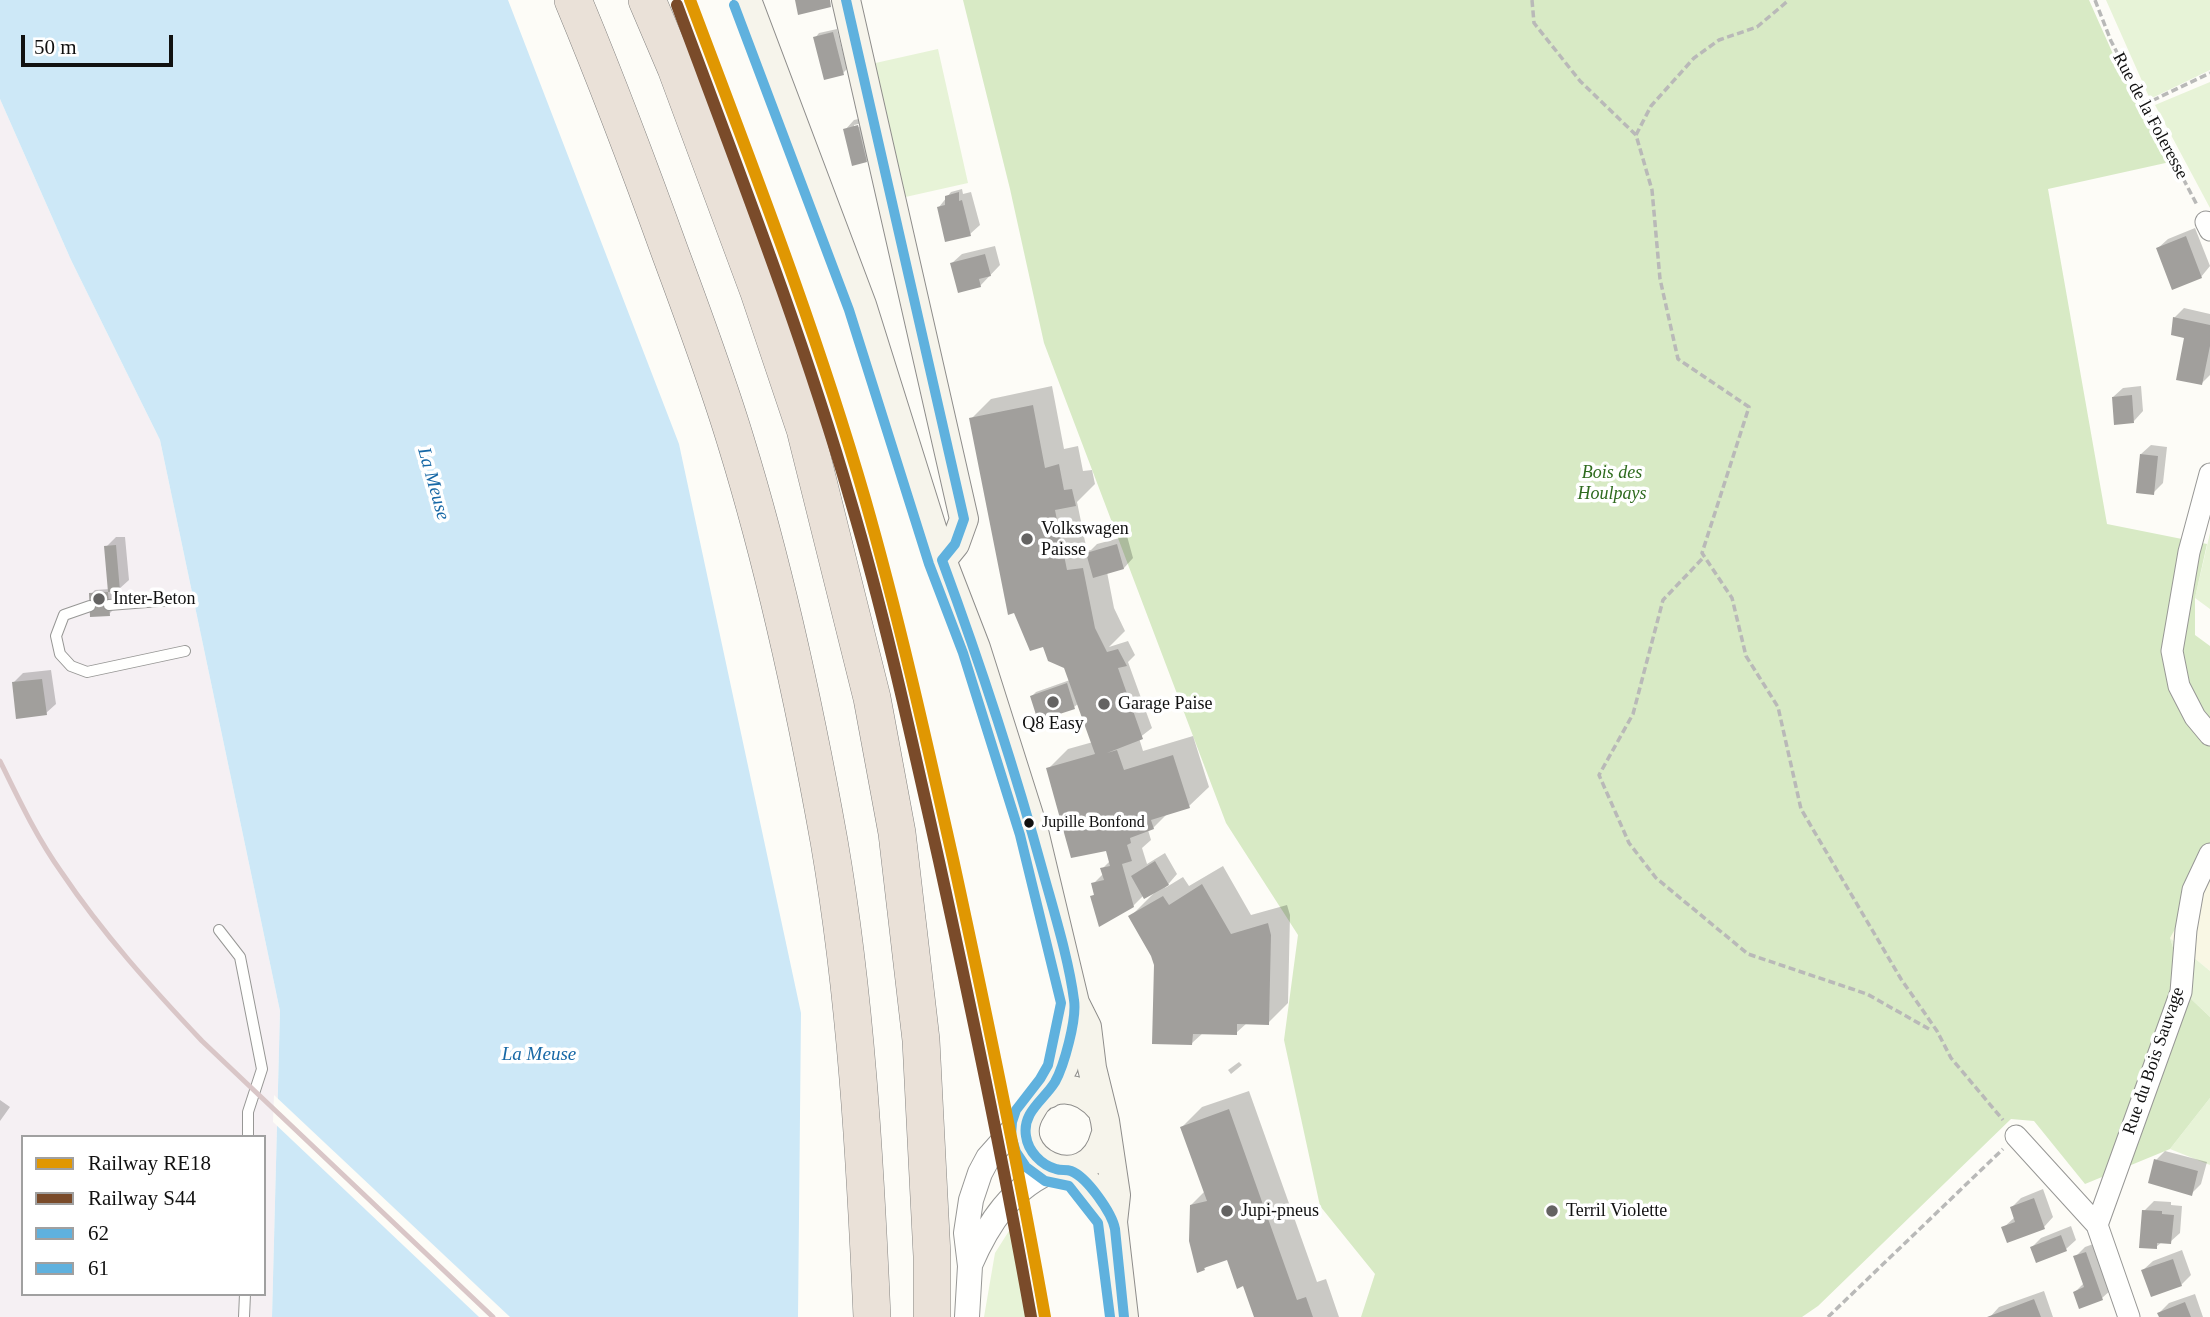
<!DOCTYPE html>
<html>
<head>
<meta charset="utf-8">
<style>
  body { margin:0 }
  #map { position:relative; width:2210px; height:1317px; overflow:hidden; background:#fdfcf7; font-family:"Times New Roman",serif }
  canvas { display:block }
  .legend { position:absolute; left:21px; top:1135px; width:245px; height:161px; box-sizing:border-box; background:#fff; border:2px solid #a0a0a0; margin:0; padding:9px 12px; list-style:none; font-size:21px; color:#111 }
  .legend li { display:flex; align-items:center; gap:14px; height:35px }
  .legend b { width:35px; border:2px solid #a0a0a0 }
  .scale { position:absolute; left:21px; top:35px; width:152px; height:32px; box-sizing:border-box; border:4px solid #111; border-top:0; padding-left:9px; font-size:21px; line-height:24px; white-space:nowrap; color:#111; -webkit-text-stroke:5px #fff; paint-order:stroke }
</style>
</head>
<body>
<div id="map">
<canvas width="2210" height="1317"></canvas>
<ul class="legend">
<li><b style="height:9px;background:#e09702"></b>Railway RE18</li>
<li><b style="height:9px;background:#7a4b2a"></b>Railway S44</li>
<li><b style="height:9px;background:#5fb1de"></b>62</li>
<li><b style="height:9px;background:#5fb1de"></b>61</li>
</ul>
<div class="scale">50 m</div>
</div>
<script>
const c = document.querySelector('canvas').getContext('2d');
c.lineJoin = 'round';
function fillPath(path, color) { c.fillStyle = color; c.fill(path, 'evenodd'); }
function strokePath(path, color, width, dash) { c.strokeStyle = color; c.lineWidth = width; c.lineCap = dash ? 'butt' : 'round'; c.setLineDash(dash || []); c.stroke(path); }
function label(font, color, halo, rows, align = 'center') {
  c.font = font + ' "Times New Roman",serif'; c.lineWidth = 7; c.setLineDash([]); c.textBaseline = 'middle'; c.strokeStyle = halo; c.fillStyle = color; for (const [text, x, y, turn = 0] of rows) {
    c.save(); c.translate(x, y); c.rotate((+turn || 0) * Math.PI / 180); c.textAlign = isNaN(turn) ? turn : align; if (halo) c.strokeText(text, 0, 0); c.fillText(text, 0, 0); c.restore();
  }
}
fillPath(new Path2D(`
  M0,99L71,260L160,440L280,1011L272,1317H0ZM23,1137H264V1294H23Z`), '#f5f0f3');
fillPath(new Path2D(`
  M2210,868V971L2170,938Z`), '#f9f7e4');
fillPath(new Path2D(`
  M2106,0H2210V70L2150,99Z
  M938,49L968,183L901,198L871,64Z
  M2210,82V208L2155,105Z
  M2210,533V609L2195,598Z
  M2170,938L2210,971V1017L2189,997Z
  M2210,1098V1165L2170,1149Z
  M1014,1223L1038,1317H984L995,1253Z`), '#e7f3d7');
fillPath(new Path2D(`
  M963,0H2089L2117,63L2170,162L2048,189L2107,524L2207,544L2195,598V635L2210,646V868L2170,938L2189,997L2210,1017V1098L2170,1149L2085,1184L2034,1121L2011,1119L1818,1306L1802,1317H1361L1375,1274L1320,1206L1284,1040L1298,935L1226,823L1044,343L1010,189Z`), '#d8eac5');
fillPath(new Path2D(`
  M0,0H508L679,444L801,1013L798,1317H272L280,1011L160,440L71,260L0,99Z`), '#cde8f7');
fillPath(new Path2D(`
  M274,1095L510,1317H479L273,1122Z`), '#fdfcf7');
fillPath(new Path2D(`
  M837,29L847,69L843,73L815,38L819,33Z
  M867,117L876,151L867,161L845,130L854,120ZM866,122L867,125L854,128V125Z
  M962,189L963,194L971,192L980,225L970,234L939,207L951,192Z
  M2195,228L2210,266L2201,277L2158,248L2168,239Z
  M995,246L1000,265L980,286L952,263L962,254Z
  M2184,308L2210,314V375L2202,383L2187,336L2174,318Z
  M1052,386L1064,449L1078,446L1083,471L1092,470L1095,484L1077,502L1087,551L1091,550L1097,544L1127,536L1133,558L1124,568L1107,572L1114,608L1125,631L1109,647L1128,641L1135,655L1128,662L1152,728L1139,738L1143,751L1193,736L1209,787L1189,806L1168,813L1153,828L1148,830L1151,840L1142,848L1147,864L1165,853L1177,874L1165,888L1183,877L1189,886L1223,866L1251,915L1287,905L1290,915L1288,1003L1268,1023H1247L1236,1033H1203L1192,1043L1153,955L1130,917L1154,893L1144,895L1133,906L1091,897L1096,893L1093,884L1104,873L1102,869L1110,861L1107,849L1048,769L1068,749L1093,742L1079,703L1074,707L1032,696L1036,692L1070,680L971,419L991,399Z
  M2141,386L2143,411L2134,421L2113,397L2123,388Z
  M2151,445L2167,447L2163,483L2153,493L2141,454Z
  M116,537H125L129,580L119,589L112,590L113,610L109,614L91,594L95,590L110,589L106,547Z
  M51,670L56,704L46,713L13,683L23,673Z
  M1239,1062L1242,1065L1231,1074L1228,1070Z
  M1249,1091L1317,1282L1326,1279L1339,1317H1256L1244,1284L1228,1257L1209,1264L1204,1269L1191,1205L1205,1191L1182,1127L1202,1107Z
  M0,1100L10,1107L0,1121Z
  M2165,1151L2207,1162L2201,1184L2191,1194L2156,1160Z
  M2043,1189L2053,1217L2044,1227L2003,1228L2015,1217L2012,1207L2021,1198Z
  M2154,1201L2171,1202V1205L2182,1206L2180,1233L2170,1242H2162L2156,1247L2144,1211Z
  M2071,1226L2076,1240L2066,1249L2032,1247L2041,1238Z
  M2096,1243L2112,1289L2102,1298L2075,1292L2084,1283L2075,1257L2085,1247Z
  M2182,1250L2191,1275L2181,1285L2143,1270L2153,1261Z
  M2044,1291L2053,1317H1990L1999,1307Z
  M2195,1294L2203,1317H2160L2159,1313L2169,1303Z`), '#0003');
fillPath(new Path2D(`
  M795,0H830L831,7L798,15Z
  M833,32L844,75L824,80L813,37Z
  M858,125L867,162L852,166L843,129Z
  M959,192V201L962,200L971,236L945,242L937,207L945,205V196Z
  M2186,236L2202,278L2172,290L2156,248Z
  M985,254L991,276L979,279L981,287L958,293L950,263Z
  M2173,317L2210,325V346L2202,385L2176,380L2184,338L2171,335Z
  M2132,395L2134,423L2114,425L2112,397Z
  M1033,405L1045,468L1059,464L1064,490L1072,489L1076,506L1055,510L1067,570L1083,568L1095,628L1107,652L1118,649L1127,666L1118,668L1143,739L1107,753L1117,750L1124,770L1173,755L1190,808L1151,820L1154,829L1130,838L1131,843L1127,845L1132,861L1122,864L1134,907L1099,927L1090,896L1094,895L1091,883L1104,880L1100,868L1110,866L1106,851L1071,858L1046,768L1095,754L1064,668L1048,661L1043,647L1030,651L1014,613L1008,615L969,418Z
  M2140,454L2158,456L2154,495L2136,493Z
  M1117,544L1124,569L1093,578L1086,553Z
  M116,545L120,591L108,592L104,546Z
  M108,592L110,616L90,617L89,593Z
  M42,679L47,715L16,719L12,682Z
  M1067,683L1075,709L1038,721L1030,696Z
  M1155,861L1169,885L1144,899L1131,876Z
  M1202,884L1231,934L1268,923L1271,935L1269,1025L1237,1024V1035L1193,1034L1192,1045L1152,1044L1154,965L1151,956L1128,916L1163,896L1169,905Z
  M1229,1109L1297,1300L1306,1297L1313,1317H1254L1243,1286L1237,1289L1227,1260L1204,1268L1205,1270L1197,1273L1189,1241L1190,1205L1207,1201L1180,1127Z
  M2154,1159L2198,1171L2192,1196L2148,1183Z
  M2034,1198L2045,1229L2007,1243L2001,1227L2015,1222L2010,1207Z
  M2142,1210L2162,1211V1214L2174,1215L2171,1244L2157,1243V1249L2139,1248Z
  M2061,1235L2067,1251L2036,1263L2030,1247Z
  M2086,1252L2103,1300L2079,1309L2073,1292L2084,1287L2073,1256Z
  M2173,1259L2182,1286L2151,1297L2141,1270Z
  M2034,1299L2041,1317H1987Z
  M2185,1302L2191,1317H2159L2157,1313Z`), '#a19f9c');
const service = new Path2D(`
  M109,605L173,600
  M90,606L64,615L56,636L60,654L71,666L87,672L185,651
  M219,930L240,957L262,1069L248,1112V1137
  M244,1317L245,1294`);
const minor = new Path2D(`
  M2206,222L2210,230
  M2210,474L2189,552L2172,651L2179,686L2195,717L2210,735
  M2016,1136L2097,1225L2129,1317
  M2097,1225L2181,992L2186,930L2193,890L2210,854`);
const tertiary = new Path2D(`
  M970,1265C988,1223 1012,1186 1056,1169
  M967,1317L970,1266L966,1233L971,1200L980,1173L988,1158L1029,1112`);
const secondary = new Path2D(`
  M747,0L862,305L942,560L976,648L1034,831L1075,1003L1087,1027L1092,1068L1105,1121L1116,1195L1113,1222L1124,1317
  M846,0L964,519L955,544L942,560
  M1048,1094L1064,1066L1069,1049V1028L1074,1006
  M1101,1109C1090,1096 1076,1087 1058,1090C1047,1092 1037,1099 1032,1109C999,1159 1088,1202 1105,1136
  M1070,1170L1089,1185L1113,1222`);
const motorway = new Path2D(`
  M573,0C608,84 640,169 671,255C694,317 717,379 736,442C776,572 805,707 829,841C856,998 865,1158 872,1317
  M647,0L676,68L759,292L805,429L872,698L897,833L921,1040L932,1256V1317`);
strokePath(service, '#979795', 12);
strokePath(minor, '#979795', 23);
strokePath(tertiary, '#979795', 26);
strokePath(secondary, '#8e8d8b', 30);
strokePath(motorway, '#858482', 38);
strokePath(new Path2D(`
  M1532,0L1534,23L1580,81L1636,135L1652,190L1660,279L1678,359L1749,407L1702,553L1732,598L1746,656L1778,707L1801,809L1901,979L1937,1031L1951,1058L2003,1120
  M2095,0L2111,41L2197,205
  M2143,105L2210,73
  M1636,135L1651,106L1694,58L1719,40L1757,27L1789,0
  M1702,559L1663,600L1633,714L1599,775L1629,843L1656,878L1748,954L1867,994L1929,1029
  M1828,1317L2003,1149`), '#b9b9b8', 3.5, [7, 3.5]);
strokePath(service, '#fffffe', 10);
strokePath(minor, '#fffffe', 21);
strokePath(tertiary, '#fffffe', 24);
strokePath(secondary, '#f6f4eb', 28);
strokePath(motorway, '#eae1d8', 37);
strokePath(new Path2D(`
  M0,761C19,800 37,838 62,873C103,934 152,988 202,1041L493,1317`), '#d9c6c7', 5);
strokePath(new Path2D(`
  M846,0L964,519L955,544L942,560
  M942,560C980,663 1014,766 1043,872C1054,912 1069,960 1074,1000C1077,1019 1064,1066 1055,1082C1044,1100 1022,1112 1026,1136C1028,1151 1041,1165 1056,1169C1061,1171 1066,1169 1071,1171C1087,1177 1112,1213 1115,1229L1124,1317`), '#5fb1de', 10);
strokePath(new Path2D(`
  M734,5L849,310L929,564L963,653L1020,835L1061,1003L1048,1065L1040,1079L1016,1110L1012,1122L1011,1136L1016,1152L1026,1167L1045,1181L1069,1186L1098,1223L1110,1317`), '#5fb1de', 10);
strokePath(new Path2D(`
  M690,0C752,165 816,329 865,499C899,618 926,739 953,859C986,1011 1018,1164 1045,1317`), '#e09702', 12);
strokePath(new Path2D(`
  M677,5C738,169 802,333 851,502C886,620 912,741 939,861C972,1012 1004,1164 1031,1317`), '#7a4b2a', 12);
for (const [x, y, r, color] of [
  [1027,539,7,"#646362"],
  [99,599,7,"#646362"],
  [1053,702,7,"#646362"],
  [1104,704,7,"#646362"],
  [1029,823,6,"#111"],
  [1227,1211,7,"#646362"],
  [1552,1211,7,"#646362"]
]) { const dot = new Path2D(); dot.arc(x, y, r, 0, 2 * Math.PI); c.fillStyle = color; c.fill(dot); strokePath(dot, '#fff', 2.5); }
label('16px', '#111', '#fff', [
  ["Jupille Bonfond",1042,823]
], 'left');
label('18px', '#111', '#fff', [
  ["Rue de la Foleresse",2150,116,62],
  ["Rue du Bois Sauvage",2154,1061,-71]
]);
label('italic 18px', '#2f6b1f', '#fff', [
  ["Bois des",1612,473],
  ["Houlpays",1612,494]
]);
label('18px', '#111', '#fff', [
  ["Volkswagen",1041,529],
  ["Paisse",1041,550],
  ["Inter-Beton",113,599],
  ["Garage Paise",1118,704],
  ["Q8 Easy",1053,724,"center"],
  ["Jupi-pneus",1241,1211],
  ["Terril Violette",1566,1211]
], 'left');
label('italic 19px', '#1768a6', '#fff', [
  ["La Meuse",433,484,74],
  ["La Meuse",539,1055]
]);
</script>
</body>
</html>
